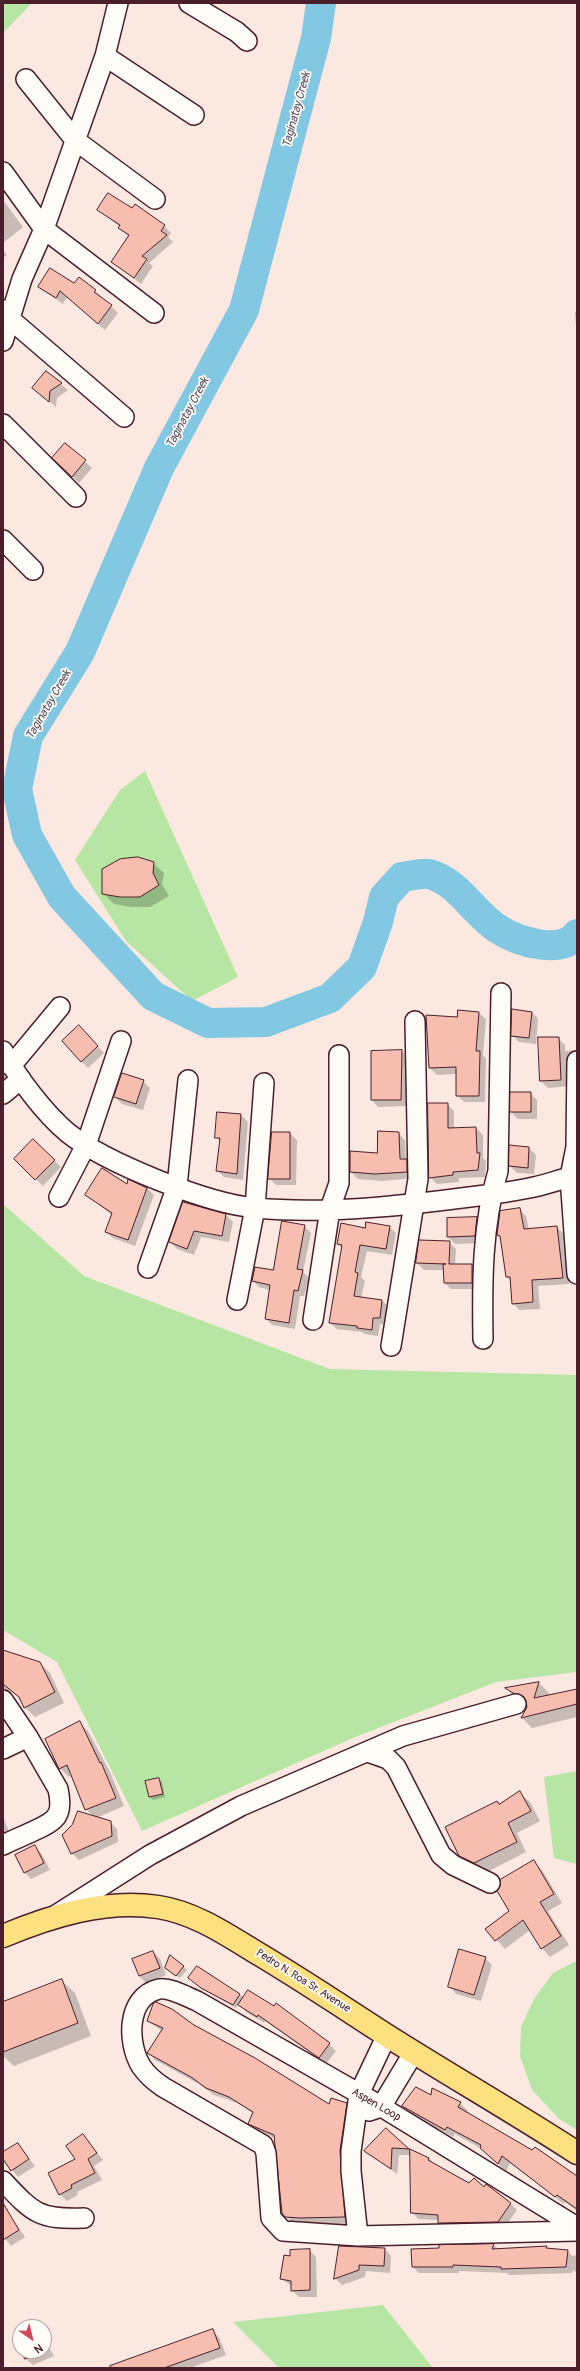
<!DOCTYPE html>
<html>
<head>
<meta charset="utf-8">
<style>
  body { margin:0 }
  #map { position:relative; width:580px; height:2371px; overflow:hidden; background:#fbe9e1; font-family:Pangolin,sans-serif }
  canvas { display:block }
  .frame { position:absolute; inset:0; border:4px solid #4a1f2b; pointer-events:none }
  .north { position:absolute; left:12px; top:2319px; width:40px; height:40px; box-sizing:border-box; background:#fdfcf7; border:1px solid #b5a4a5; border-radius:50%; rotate:146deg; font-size:11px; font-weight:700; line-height:16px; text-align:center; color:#4a1f2b }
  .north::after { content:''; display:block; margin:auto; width:14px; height:18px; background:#d1495b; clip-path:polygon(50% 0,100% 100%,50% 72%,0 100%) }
</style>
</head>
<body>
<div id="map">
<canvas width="580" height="2371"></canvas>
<div class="frame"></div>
<div class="north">N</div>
</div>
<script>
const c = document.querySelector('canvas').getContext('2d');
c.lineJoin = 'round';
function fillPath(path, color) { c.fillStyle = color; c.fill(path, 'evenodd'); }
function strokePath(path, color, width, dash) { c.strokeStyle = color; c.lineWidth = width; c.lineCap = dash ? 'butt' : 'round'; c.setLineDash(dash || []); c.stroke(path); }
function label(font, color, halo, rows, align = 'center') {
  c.font = font + ' Pangolin,sans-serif'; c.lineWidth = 3.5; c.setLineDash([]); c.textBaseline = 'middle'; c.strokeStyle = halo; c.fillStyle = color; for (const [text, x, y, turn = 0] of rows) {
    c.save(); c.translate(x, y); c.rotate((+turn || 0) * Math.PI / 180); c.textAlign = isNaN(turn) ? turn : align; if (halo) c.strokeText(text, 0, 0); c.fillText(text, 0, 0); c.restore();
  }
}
fillPath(new Path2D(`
  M3,3H32L3,33Z
  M145,771L238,977L192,1001L126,941L75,860L120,790Z
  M3,1204L84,1276L330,1369L577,1375V1672L496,1682L353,1738L142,1831L57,1662L3,1630Z
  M577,1771V1864L554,1858L544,1777Z
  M574,1962H577V2130L559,2119L532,2090L520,2056L521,2027L534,1999L553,1973Z
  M383,2305L433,2368H279L233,2322Z`), '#b7e5a4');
fillPath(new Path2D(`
  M3,200L23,227L3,243Z
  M98,210H132L164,226L171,233L168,237L173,242L149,263L153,266L141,284L112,262L129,237L120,227Z
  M3,250L7,255L3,258Z
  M74,285L95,291L118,313L105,330L67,297L63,304L39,287Z
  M575,312H577V341Z
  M46,372L68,390L57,398L56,407L33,388Z
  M65,444L92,468L79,483L54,458Z
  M153,863L164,873L162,884L169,896L150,907H131L114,904L103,893Z
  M459,1011L479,1013L486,1019L483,1055L486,1059L485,1102H464L457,1095V1074L437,1075L430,1068L458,1018Z
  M532,1012L538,1019L536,1044L519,1042L512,1035Z
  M86,1034L104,1053L88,1068L81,1061Z
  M558,1038L565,1045V1051L577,1050L572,1086L548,1088L541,1081Z
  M402,1051L409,1058L407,1106L378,1107L372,1100Z
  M3,1073L11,1083L3,1090Z
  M143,1081L150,1088L143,1110L122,1104L115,1097Z
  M511,1093H530L537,1100V1119H518L511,1112Z
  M447,1104L454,1111V1129L476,1128L483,1135V1158L486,1161L485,1177L459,1178V1182L437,1184L430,1177Z
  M218,1113L241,1115L248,1122L243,1180L224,1177L217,1170L220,1141L216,1137Z
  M290,1133L297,1140L296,1185H276L269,1178Z
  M398,1133L405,1140L406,1159L413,1166V1178L383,1181L358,1179L351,1172L378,1154Z
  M33,1140L61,1167L43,1186L15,1159Z
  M529,1148L536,1155L534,1174L517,1173L510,1166Z
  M127,1186L147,1188L154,1195L135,1246L113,1238L106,1232L112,1215L86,1195Z
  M519,1209L526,1216L529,1230L557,1227L564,1234L569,1284L538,1286L540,1309L519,1310L513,1303L511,1281L507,1277L502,1239L498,1235L501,1212Z
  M226,1215L233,1222L229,1242L201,1237L194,1255L177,1249L170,1242Z
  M477,1218L483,1225L481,1243L455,1244L448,1237V1219Z
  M304,1226L311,1233L303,1272L309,1278L304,1296H300L295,1329L272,1325L266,1319L270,1290L259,1287L253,1281L273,1272Z
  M389,1227L396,1233L392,1255L367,1251L361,1277L365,1281L361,1298L382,1300L388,1307L386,1324H380L378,1336L365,1334L362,1332L337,1329L330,1323L343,1249L338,1244L366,1229Z
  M449,1242L456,1249L455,1265H472L478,1272V1289H451L445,1283L444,1270H424L417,1263Z
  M3,1651L40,1663L50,1673L64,1703L35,1717L25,1707L21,1699L12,1692L3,1688Z
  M539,1683L549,1693L548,1696L577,1690V1717L532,1728L522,1718L527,1703L516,1699L507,1689Z
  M79,1723L88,1731L110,1772L124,1806L96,1818L110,1822L117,1829L118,1842L79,1860L72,1853L94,1817L86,1809L73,1775L69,1777L60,1768L46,1739Z
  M159,1779L162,1782L165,1797L153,1800L150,1797Z
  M520,1793L530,1802L540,1821L517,1833L526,1852L485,1873L470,1865L460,1855L499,1804Z
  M3,1816L11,1838L3,1842Z
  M34,1846L41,1853L50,1870L31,1879L25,1873Z
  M533,1861L542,1870L562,1903L548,1911L569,1945L550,1957L542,1948L530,1930L505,1949L487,1929L510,1911Z
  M153,1952L160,1959L166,1975L146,1983L139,1976Z
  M485,1958L492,1965L481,2001L456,1994L450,1987Z
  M183,1966L187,1970L180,1978L170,1971Z
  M61,1980L75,1993L91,2036L14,2066L3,2056V2003Z
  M193,1981L240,1995L329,2044L336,2051L326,2064L265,2021L264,2023L246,2012L239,2004L236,2008L206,1991Z
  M148,2021L193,2025L330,2105L346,2104L353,2111L351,2224L293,2223L283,2213L275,2138L257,2130L250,2123L254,2114L237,2103L214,2095L199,2084L155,2060L149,2053L162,2031Z
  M431,2097L460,2103L468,2111L466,2113L577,2178V2211L565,2202L564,2204L510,2163L506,2171L480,2148L455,2134L453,2137L411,2114L403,2106Z
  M386,2129L411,2152L429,2158L435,2165L469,2184L485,2188L510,2203L517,2210L504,2228L446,2229L439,2220L418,2219L412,2212L411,2155H399L397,2174L365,2151Z
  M83,2135L103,2160L94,2166L102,2180L77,2192L78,2195L67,2201L60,2194L77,2160Z
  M18,2144L35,2166L18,2177L3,2157V2154Z
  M6,2210L25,2237L11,2246L3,2236V2212Z
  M494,2245L499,2250L546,2247L549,2250L568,2251L572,2256L577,2255V2273L573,2270L572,2273L509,2275L507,2273L459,2271V2273H419L413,2267L440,2249V2246Z
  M385,2249L391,2256L390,2273L366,2271L365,2277L342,2285L335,2278Z
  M309,2250L316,2257L317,2297H299L292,2290V2286L281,2279L292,2257Z
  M212,2330L219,2337L226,2355L190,2368H108Z
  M44,2338L54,2356L33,2365L26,2359L23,2351H44Z`), '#0003');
strokePath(new Path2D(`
  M321,3L316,38L244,310L159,468L80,652L28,736L17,789L27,835L62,897L153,996L208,1023L266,1022L330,998L362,967L378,922L384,897L402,877C410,876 422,873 429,874C459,882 473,913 498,929C517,941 561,956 577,934`), '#82c8e3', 30);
const building = new Path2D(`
  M108,193L132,208L135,204L165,225L161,231L167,235L142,256L147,259L134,278L111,262L129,235L118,228L120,225L97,210Z
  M50,268L74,283L79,277L96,290L94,292L112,305L98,324L60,291L56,298L38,287Z
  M46,371L62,383L50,391L49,402L32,388Z
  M65,443L86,460L72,477L52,458Z
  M138,857L154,862L153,873L159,885L140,897H120L102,894V869L120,859Z
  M512,1009L532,1012L529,1038L511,1036Z
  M458,1010L479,1012L476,1051H480L479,1096H456V1067L429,1068L426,1015L457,1017Z
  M79,1025L98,1046L81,1062L62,1041Z
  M538,1037H559L561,1080L540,1081Z
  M402,1050L401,1100H371V1051Z
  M122,1073L144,1080L136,1104L114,1097Z
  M510,1092H531V1112H510Z
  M428,1103H448V1128L476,1127L477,1153H480L478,1170L453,1172V1175L429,1178Z
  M217,1112L241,1114L237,1174L216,1171L220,1138H215Z
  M378,1131L399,1132L400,1159H407V1172L375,1174L350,1172V1151L377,1153Z
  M272,1132H290V1179H268Z
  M33,1139L55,1160L35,1180L14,1159Z
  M509,1145L529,1147L528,1168L509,1166Z
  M102,1168L127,1184L128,1179L147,1188L128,1240L105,1232L112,1213L85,1195Z
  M183,1202L226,1214L222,1236L194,1231L187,1249L169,1242Z
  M520,1208L524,1229L557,1226L563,1278L532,1280L533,1302L512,1304L510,1277H506L500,1236L497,1235L500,1211Z
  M477,1217L475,1236L447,1237V1218Z
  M282,1221L305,1225L297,1269L303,1270L298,1291L294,1290L289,1323L265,1319L270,1285L252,1281L255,1267L273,1270Z
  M366,1222L390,1226L386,1249L360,1245L355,1272L358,1273L354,1296L382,1300L380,1318H373L372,1330L357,1328V1326L329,1323L342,1245L337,1244L341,1223L365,1228Z
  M419,1240L450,1241L449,1264H472V1283H444L443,1264H446L416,1263Z
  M3,1650L40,1662L55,1692L24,1708L19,1697L3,1684Z
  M539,1682L534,1698L577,1689V1704L521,1718L527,1707L526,1701L523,1696L513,1693L505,1688Z
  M80,1721L100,1763L101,1762L116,1798L85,1810L67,1765L59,1769L45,1739Z
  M159,1778L163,1794L149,1797L145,1781Z
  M520,1791L531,1811L508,1823L517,1842L474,1863L459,1856L445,1827L497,1801L499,1804Z
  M78,1811L111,1821L112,1836L71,1854L62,1835L72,1825Z
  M35,1845L44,1863L24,1873L15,1855Z
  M534,1860L554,1894L540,1902L561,1936L541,1949L523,1920L495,1941L485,1929L509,1911L497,1891L500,1887V1880Z
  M459,1949L486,1957L474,1995L448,1987Z
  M153,1951L160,1968L139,1976L132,1959Z
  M170,1955L184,1966L176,1976L165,1968Z
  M197,1966L240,1994L233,2005L201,1988L188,1978Z
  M62,1979L78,2023L3,2052V2002Z
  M248,1990L274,2006L276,2003L330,2043L319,2058L258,2015L257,2017L238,2005Z
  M156,2002L172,2009L194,2025L255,2058L329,2104L331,2098L347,2103L340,2151L345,2217L300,2218L285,2217L282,2213L274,2135L248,2124L253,2112L229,2097L206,2088L191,2077L147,2053L163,2028L147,2021L153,2004Z
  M416,2087L431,2095L432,2088L461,2102L458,2107L532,2150L535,2147L577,2176V2209L557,2195L555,2197L502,2156L498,2164L480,2148L481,2145L447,2127L445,2130L402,2106Z
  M386,2128L409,2149L392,2148L391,2169L364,2151Z
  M83,2134L97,2153L88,2159L95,2173L71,2185L72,2188L59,2195L48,2173L75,2159L66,2146Z
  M18,2143L29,2159L11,2171L3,2159V2152Z
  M410,2149L429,2158L428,2160L469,2183L474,2178L484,2187L486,2184L511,2203L498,2222L438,2223V2215L411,2213Z
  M3,2203L19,2230L3,2240Z
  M494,2244L492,2249L547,2246L546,2248L568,2250L566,2267L501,2269V2267L453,2265V2267H412L411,2249L439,2248V2245Z
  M339,2246L385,2248L384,2266L359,2265V2270L334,2279Z
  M310,2249V2290L291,2291V2281L280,2279L284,2255L290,2256V2250Z
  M213,2329L220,2348L164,2368H110V2366Z
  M22,2351H44L25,2359Z`);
fillPath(building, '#f7bdaf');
strokePath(building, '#4a1f2b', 1);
const street = new Path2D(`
  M189,3L237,32L247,41
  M105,56L194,115
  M26,79L75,140L155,199
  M3,172L44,229L154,313
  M3,310L10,319L124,417
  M3,341L22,279L44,229L105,56L118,3
  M3,424L76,497
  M3,540L33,570
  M3,1051C18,1078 44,1113 68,1133C106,1163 208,1204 256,1208C333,1215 417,1204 493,1194C507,1192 521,1190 534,1187C549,1184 562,1178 577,1176
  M577,1061L576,1147L570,1177L577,1274
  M11,1066L60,1007
  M3,1094L21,1079
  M59,1197L86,1145L121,1041
  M148,1268L177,1186L188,1080
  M237,1300L255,1208L264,1083
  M313,1320L330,1209L339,1183V1055
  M483,1339C482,1282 482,1226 498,1171L501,993
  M391,1346L418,1179L415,1021
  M3,1700L28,1737L58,1789C60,1798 62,1812 54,1819C47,1827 14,1839 3,1845
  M3,1749L28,1737
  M368,1752L388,1759L396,1767L441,1855L453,1865L490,1883
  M56,1915L150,1855L241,1806L403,1736L516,1704
  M369,2111L381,2107L414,2052
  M3,2181C33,2213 39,2220 84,2218
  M577,2227L372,2101L197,2001C187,1997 170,1987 159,1989C126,1997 127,2043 141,2066C147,2075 154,2081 163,2087L263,2145L266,2153L271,2218L283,2231L358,2236L577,2231
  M358,2236L351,2171V2151L359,2094L387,2035`);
const primary = new Path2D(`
  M3,1936C51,1916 105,1899 158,1907C192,1912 223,1932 252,1950C298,1977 341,2006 386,2035C449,2075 514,2112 577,2153`);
strokePath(street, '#4a1f2b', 22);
strokePath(primary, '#4a1f2b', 25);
strokePath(street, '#fdfcf7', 19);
strokePath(primary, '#fbe080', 22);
label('11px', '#4a1f2b', '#fdfcf7', [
  ["Pedro N. Roa Sr. Avenue",303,1981,32],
  ["Aspen Loop",376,2105,30]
]);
label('italic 12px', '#5b5262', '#fdfcf7', [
  ["Taginatay Creek",297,110,-75],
  ["Taginatay Creek",188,413,-62],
  ["Taginatay Creek",49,705,-60]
]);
</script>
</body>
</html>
